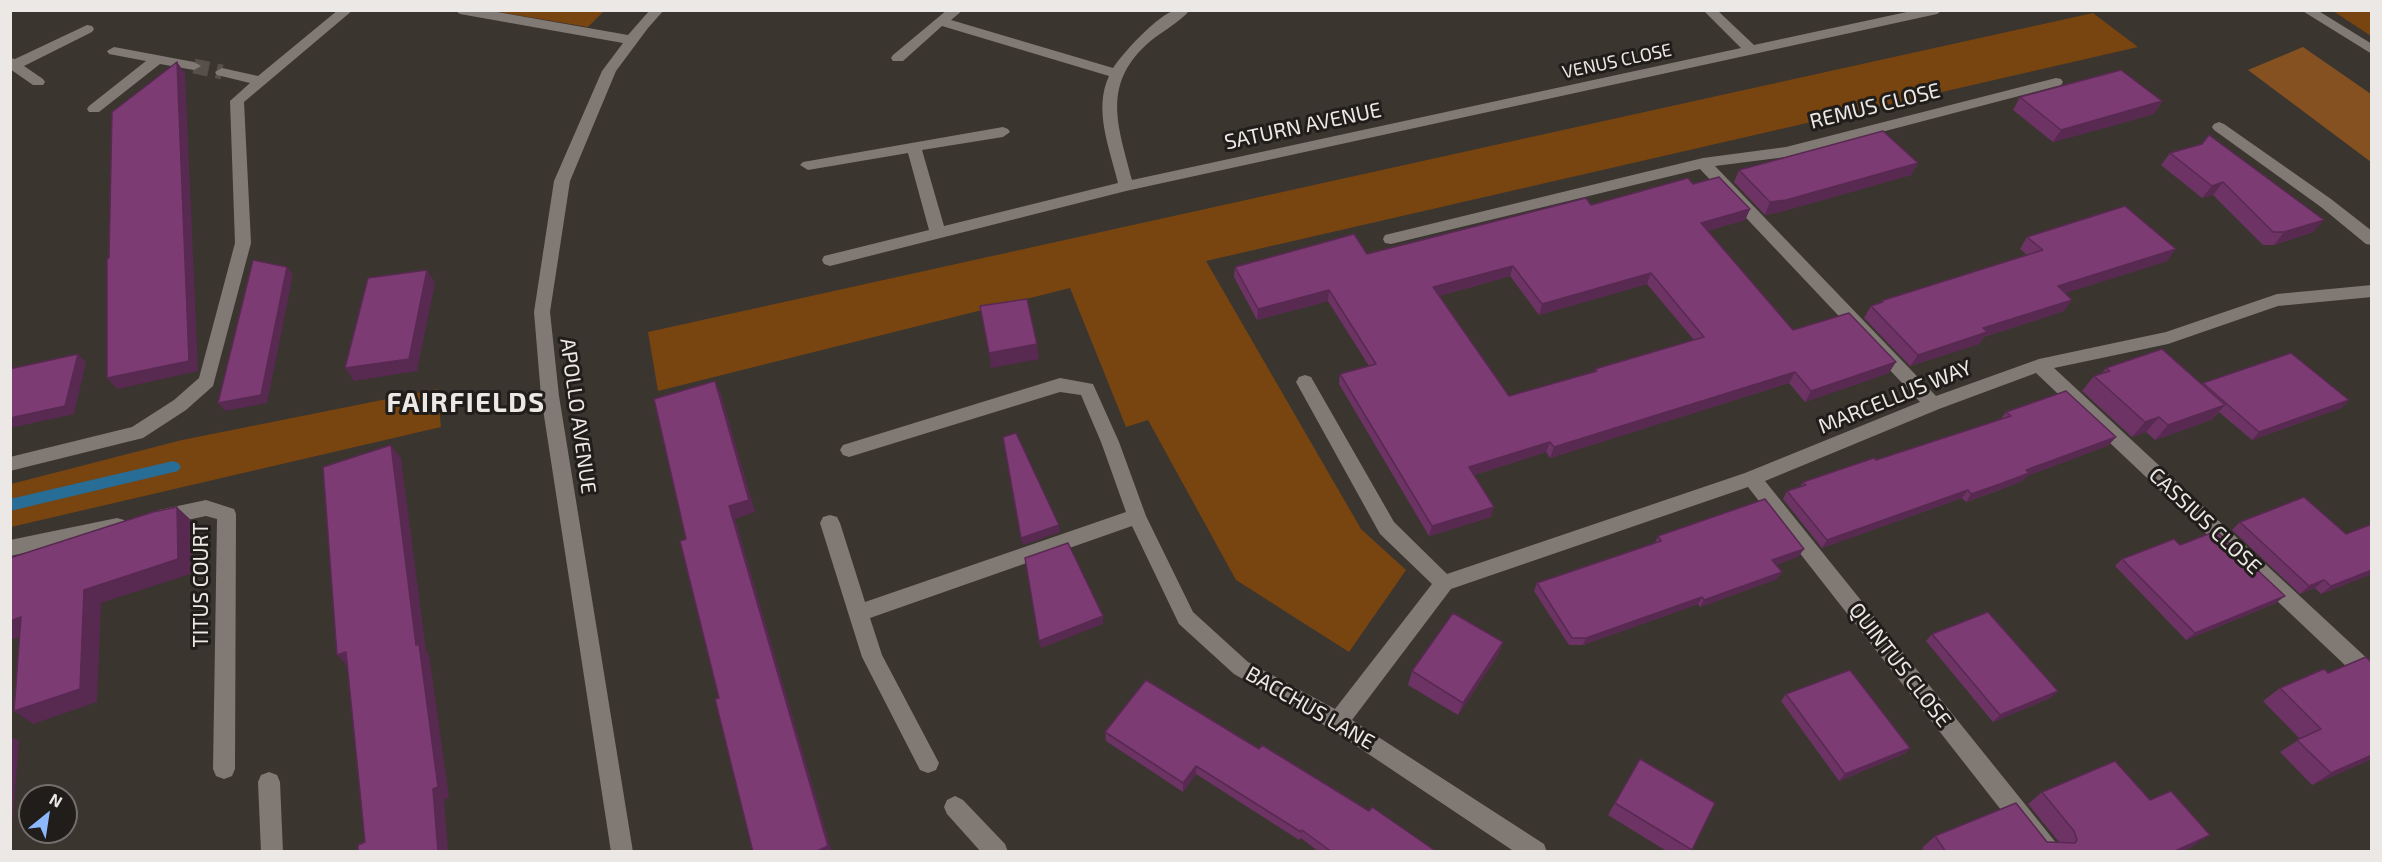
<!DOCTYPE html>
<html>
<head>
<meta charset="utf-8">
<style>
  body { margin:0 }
  #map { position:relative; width:2382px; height:862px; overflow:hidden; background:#3b3530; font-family:"Exo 2",sans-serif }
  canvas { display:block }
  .frame { position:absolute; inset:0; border:12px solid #ece8e5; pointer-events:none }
  .north { position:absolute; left:18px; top:784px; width:60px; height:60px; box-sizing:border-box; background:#201d1b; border:2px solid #726e6c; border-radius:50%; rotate:30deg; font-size:16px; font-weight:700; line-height:24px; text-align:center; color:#ece8e5 }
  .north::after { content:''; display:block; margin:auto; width:21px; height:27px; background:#8db9fc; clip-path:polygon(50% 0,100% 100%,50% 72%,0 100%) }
</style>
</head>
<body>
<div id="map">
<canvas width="2382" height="862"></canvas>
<div class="frame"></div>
<div class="north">N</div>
</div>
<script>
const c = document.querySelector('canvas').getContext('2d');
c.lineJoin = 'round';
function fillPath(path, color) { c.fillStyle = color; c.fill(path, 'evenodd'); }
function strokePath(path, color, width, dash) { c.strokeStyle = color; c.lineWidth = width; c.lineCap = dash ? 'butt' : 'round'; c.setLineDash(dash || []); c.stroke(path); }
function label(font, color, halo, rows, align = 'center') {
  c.font = font + ' "Exo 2",sans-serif'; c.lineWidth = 6; c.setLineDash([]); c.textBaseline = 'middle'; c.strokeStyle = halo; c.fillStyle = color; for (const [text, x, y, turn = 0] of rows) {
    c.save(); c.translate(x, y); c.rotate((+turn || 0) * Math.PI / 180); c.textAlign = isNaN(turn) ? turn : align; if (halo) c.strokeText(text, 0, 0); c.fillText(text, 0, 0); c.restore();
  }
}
fillPath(new Path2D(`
  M493,11H604L588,27Z
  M2333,11H2371V36Z
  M2093,13L2138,47L1206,261L1361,529L1406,570L1349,652L1236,580L1148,420L1126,427L1070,288L658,391L648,332Z
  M437,389L441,427L11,527V484L182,440Z`), '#784410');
fillPath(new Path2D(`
  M2303,47L2371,94V162L2248,70Z`), '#865121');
fillPath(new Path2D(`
  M173,461L178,463L181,467L178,471L10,511V499Z`), '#276d96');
strokePath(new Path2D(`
  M194,66L222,72`), '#56504b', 15, [15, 8]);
fillPath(new Path2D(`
  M338,10H353L244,102L251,243L213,386L186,410L143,438L10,471V457L132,427L174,400L199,378L235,243L230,101L250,83L217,75L215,72L222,68L258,76Z
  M454,10H486L628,35L650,10H664L648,28L616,71L570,181L550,312L559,396L633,852H611L541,396L534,312L554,181L602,71L623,43L460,14Z
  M947,10H963L951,20L1113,68C1123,53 1158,14 1176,10C1180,10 1186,10 1190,10C1178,24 1160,32 1146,45C1101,87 1119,128 1132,180L1741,48L1703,10H1717L1754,45L1916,10H1943L1937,14L1126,191L830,266L824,264L822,260L824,256L929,230L908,153L808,170L800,165L803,162L1003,127L1008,129L1010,132L1003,137L922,150L944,226L1118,183C1110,149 1093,110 1109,76L942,26L903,61H893L891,58L893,55Z
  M2301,10H2317L2372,44V54Z
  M87,25L92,26L94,29L92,32L24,66L43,79L45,82L43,85H33L10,69V58L15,59Z
  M114,47L194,62L201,66L194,70L160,64L99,112H89L87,109L89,106L146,61L109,54L107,51Z
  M2056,78L2061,79L2063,82L2061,85L1786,157L1715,166L1936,396L2039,359L2166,332L2277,294L2372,285V297L2278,306L2168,344L2054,368L2372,663V686L2365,684L2036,373L1939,409L1765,481L2057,844L2060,852H2034L1748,487L1451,589L1352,720L1544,844L1547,852H1515L1331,729L1234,674L1179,624L1132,526L870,618L882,655L939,763L936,770L928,773L920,770L862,657L820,523L823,517L830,515L837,517L840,523L865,602L1126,512L1101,442L1081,395L1060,392L849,457L843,455L840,450L843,445L1060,378L1093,384L1119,442L1146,516L1193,612L1248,662L1335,709L1432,584L1380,534L1296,382L1299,377L1305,375L1311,377L1394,522L1447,574L1745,473L1920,402L1700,169L1391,244L1385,243L1383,239L1385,235L1703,158L1786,147Z
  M2219,122L2224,124L2331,199L2372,231V245L2366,244L2321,207L2214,130L2212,127L2214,124Z
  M206,500L234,509L236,514L235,769L232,776L224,779L216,776L213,769L217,519L206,516L159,526L152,523L150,518L152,513L159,510Z
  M117,518L124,520L127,526L124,532L10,556V540Z
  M269,772L277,775L280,782L283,852H261L258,782L261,775Z
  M955,796L963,800L1005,844L1008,852H981L947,814L944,807L947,800Z`), '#817a74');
fillPath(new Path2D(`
  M2020,97L2162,101L2154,114L2053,142L2013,110Z
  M2170,153L2313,232L2274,245H2263L2213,195L2202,198L2161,165Z
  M1918,163L1911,175L1780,212L1765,215L1734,182L1739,170Z
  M1693,184L1750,209L1745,220L1707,231L1793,330L1889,373L1805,402L1789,383L1550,458L1546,452L1474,475L1491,517L1429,536L1339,384L1340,374L1369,366L1328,301L1257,320L1234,277L1235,267L1367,254L1591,205ZM1510,276L1539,315L1647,284L1694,340L1595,369L1594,372L1509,396L1439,296Z
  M2027,237L2167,261L2065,293L2064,311L1984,337L1979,344L1910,366L1864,318L1871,306L1880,303L1881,301L2027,255L2020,249Z
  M2106,368L2202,384L2203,383L2349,400L2341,408L2252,440L2219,412L2211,420L2155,440L2146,432L2132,437L2082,391L2094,376L2101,374Z
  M2006,412L2109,445L2027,476L2022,481L1994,492L1966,502L1962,498L1822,548L1783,499L1787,491L1800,487L1803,482L1876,460L2000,420Z
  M2240,522L2372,574L2321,594L2315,588L2300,594L2232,530Z
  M1658,536L1799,556L1776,565L1782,572L1777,579L1700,607L1698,604L1583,645H1569L1534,591L1537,583L1655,543Z
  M2180,545L2276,603L2186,640L2115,566L2122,559Z
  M1932,634L2058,691L2050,698L1993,722L1926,641Z
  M1503,642L1498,655L1458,715L1408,685L1412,671Z
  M2372,663V759L2312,785L2280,752L2300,739L2263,701L2280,688L2328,673Z
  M1786,694L1910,748L1904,754L1839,781L1781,701Z
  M1105,732L1259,749L1369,811L1437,852H1319L1301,838L1299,840L1196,774L1183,792L1106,741Z
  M1640,759L1692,850L1691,852H1668L1608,815Z
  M2042,792L2150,800L2193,846L2181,852H1925L1922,848L1935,836L2059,842L2028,804Z`), '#6c3364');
fillPath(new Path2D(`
  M177,62L185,73L198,371L117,389L107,378Z
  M2162,101L2154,114L2053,142L2061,130Z
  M1918,163L1911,175L1780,212L1765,215L1770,202Z
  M2223,182L2213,195L2202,198L2212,186Z
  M1750,209L1745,220L1696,234L1701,223Z
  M2324,220L2313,232L2274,245L2284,232Z
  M2176,249L2167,261L2049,298L2058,286Z
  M1513,266L1510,276L1431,298L1433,287Z
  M287,267L293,275L267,403L225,411L218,403Z
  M427,270L435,283L417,371L354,381L345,368Z
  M1651,273L1647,284L1539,315L1542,304Z
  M1329,290L1328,301L1257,320L1258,309Z
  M2072,300L2064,311L1984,337L1979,344L1910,366L1918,355L1983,328Z
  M1037,344L1039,359L991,368L989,353Z
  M78,354L86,362L74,414L10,428V418Z
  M1896,362L1889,373L1805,402L1811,391Z
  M1795,372L1789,383L1550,458L1554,447Z
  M715,381L721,394L755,512L735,519L832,852H815L729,506Z
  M2349,400L2341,408L2252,440L2259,432Z
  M2225,405L2211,420L2155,440L2168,425Z
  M2159,417L2146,432L2132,437L2145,422Z
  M2116,437L2109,445L2027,476L2022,481L1966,502L1971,494L2026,470Z
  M1550,442L1546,452L1467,477L1469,467Z
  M391,445L401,458L426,651L429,655L449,797L444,800L448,852H438L416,645Z
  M1968,490L1962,498L1822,548L1827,540Z
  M177,507L192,521L193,573L101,603L97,702L33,724L14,711L84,590Z
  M1494,507L1491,517L1429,536L1432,526Z
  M1059,525L1060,532L1023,545L1021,538Z
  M1804,549L1799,556L1768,568L1772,560Z
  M2372,570V574L2321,594L2331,586Z
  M1782,572L1777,579L1700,607L1704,600Z
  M2324,580L2315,588L2300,594L2309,586Z
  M2285,596L2276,603L2186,640L2195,633Z
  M1702,597L1698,604L1583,645L1586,638Z
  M1103,616V624L1041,648L1039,641Z
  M21,617L39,631L10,640V621Z
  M1503,642L1498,655L1458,715L1463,703Z
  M346,652L348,667L337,655Z
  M2058,691L2050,698L1993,722L2000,715Z
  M10,736L19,741L10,848Z
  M1910,748L1904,754L1839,781L1845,774Z
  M2372,755V759L2312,785L2331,773Z
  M1196,766V774L1183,792V783Z
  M2210,835L2193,846L2181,852H2173Z`), '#582951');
const building = new Path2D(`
  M177,62L189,361L107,378V258H109L112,112Z
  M2121,70L2162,101L2061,130L2020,97Z
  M1883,131L1918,163L1786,200L1770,202L1739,170Z
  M2209,135L2324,220L2284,232H2273L2223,182L2212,186L2170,153L2202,144Z
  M1719,177L1750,209L1701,223L1793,330L1849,313L1896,362L1811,391L1795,372L1554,447L1550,442L1469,467L1494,507L1432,526L1340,374L1376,364L1329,290L1258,309L1235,267L1354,234L1367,254L1586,198L1591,205L1688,178L1693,184ZM1513,266L1542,304L1651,273L1704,337L1595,369L1597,371L1509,396L1433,287Z
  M2125,206L2176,249L2058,286L2072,300L1983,328L1987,332L1918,355L1871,306L1883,302L1881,301L2043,250L2027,237Z
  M253,260L287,267L261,395L218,403Z
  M427,270L409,359L345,368L368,278Z
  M1027,299L1037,344L989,353L980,306Z
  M2162,349L2225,405L2168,425L2159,417L2145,422L2094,376L2110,371L2106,368Z
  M2291,353L2349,400L2259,432L2203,383Z
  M78,354L65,406L10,418V369Z
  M715,381L749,500L729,506L828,846L815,852H753L715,699L719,698L680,541L686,539L654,399Z
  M2066,391L2116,437L2026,470L2029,473L2000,484L1971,494L1968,490L1827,540L1787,491L1806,485L1803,482L1874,458L1876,460L2011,416L2006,412Z
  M1016,433L1059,525L1021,538L1003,437Z
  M391,445L416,645L419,644L438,787L433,789L438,852H358V845L365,842L346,652L337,655L323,467Z
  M2304,497L2346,534L2372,524V570L2331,586L2324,580L2309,586L2240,522Z
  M1765,499L1804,549L1772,560L1782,572L1704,600L1702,597L1586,638H1572L1537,583L1661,541L1658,536Z
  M177,507L178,559L84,590L80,689L14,711L21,617L10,621V558L153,512Z
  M2216,531L2285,596L2195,633L2122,559L2174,539L2180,545Z
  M1068,543L1103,616L1039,641L1025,558Z
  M1988,612L2058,691L2000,715L1932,634Z
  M1453,613L1503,642L1463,703L1412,671Z
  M2366,657L2372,663V755L2331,773L2297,740L2321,729L2280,688L2324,669L2328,673Z
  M1850,670L1910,748L1845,774L1786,694Z
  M1146,680L1259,749L1262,745L1369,811L1372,807L1437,852H1332L1302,830L1301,832L1196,766L1183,783L1105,732Z
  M1640,759L1715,803L1692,850L1615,803Z
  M2115,761L2150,800L2171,791L2210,835L2173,852H1946L1935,836L2016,803L2047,842L2075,843L2077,840L2074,831L2042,792Z`);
fillPath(building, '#7d3b74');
strokePath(building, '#582951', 1.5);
label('18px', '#ece8e5', '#201d1b', [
  ["VENUS CLOSE",1617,61,-12]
]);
label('21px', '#ece8e5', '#201d1b', [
  ["REMUS CLOSE",1875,106,-14],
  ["SATURN AVENUE",1303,126,-12],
  ["MARCELLUS WAY",1895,397,-22],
  ["APOLLO AVENUE",578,416,82],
  ["CASSIUS CLOSE",2205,521,43],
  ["TITUS COURT",201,585,-90],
  ["QUINTUS CLOSE",1900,665,52],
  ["BACCHUS LANE",1310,708,30]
]);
c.letterSpacing = '1.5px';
label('bold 27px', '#ece8e5', '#201d1b', [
  ["FAIRFIELDS",466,403]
]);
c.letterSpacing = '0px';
</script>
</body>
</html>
